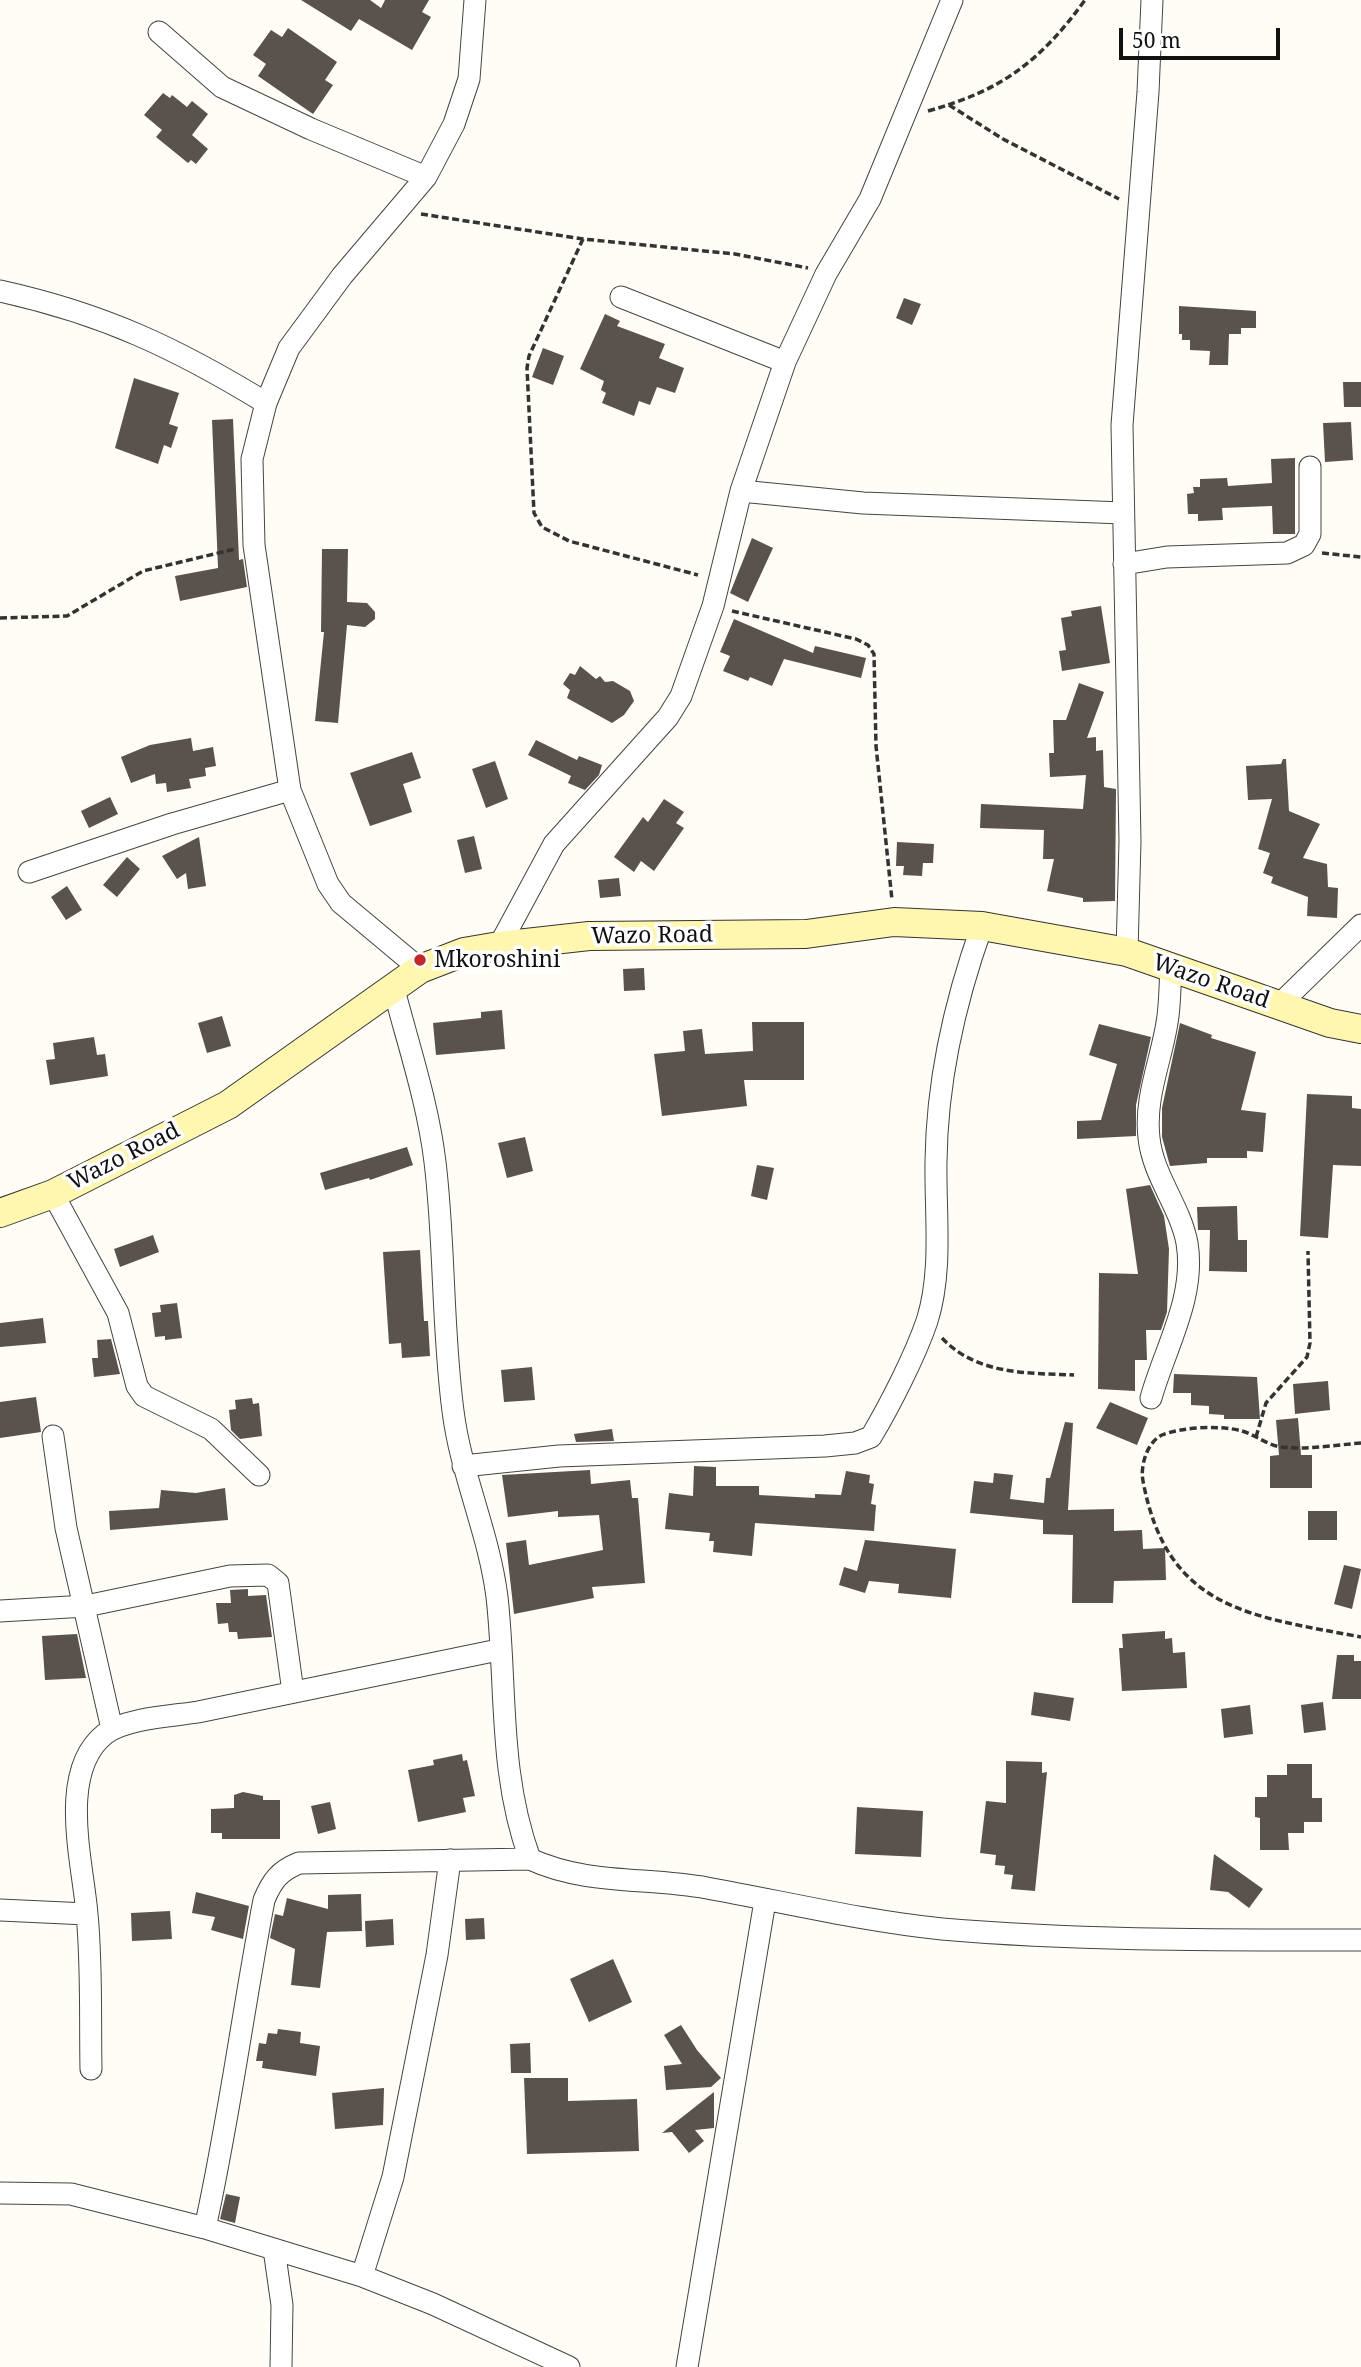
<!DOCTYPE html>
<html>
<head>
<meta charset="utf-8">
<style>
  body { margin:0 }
  #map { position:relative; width:1361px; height:2367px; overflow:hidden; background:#fffdf5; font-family:"Noto Serif",serif }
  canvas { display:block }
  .scale { position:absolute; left:1119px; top:28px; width:161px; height:32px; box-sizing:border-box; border:4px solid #111; border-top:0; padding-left:9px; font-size:21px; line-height:24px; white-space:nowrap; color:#111; -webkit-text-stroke:5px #fff; paint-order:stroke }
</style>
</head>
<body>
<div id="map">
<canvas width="1361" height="2367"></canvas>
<div class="scale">50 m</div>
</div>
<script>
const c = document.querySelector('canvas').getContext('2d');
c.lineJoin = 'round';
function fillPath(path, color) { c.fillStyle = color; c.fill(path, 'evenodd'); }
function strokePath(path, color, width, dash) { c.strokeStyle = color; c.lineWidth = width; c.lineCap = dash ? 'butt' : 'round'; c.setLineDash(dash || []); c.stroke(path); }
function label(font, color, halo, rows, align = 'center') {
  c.font = font + ' "Noto Serif",serif'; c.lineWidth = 7; c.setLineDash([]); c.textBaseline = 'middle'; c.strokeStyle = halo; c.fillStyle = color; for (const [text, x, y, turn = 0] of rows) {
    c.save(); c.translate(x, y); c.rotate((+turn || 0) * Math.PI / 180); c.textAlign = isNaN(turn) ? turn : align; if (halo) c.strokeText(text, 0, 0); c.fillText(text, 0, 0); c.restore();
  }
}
fillPath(new Path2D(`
  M301,0H370L381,8L385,0H429L422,12L431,17L412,50L359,19L351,31Z
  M288,28L337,62L325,80L333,85L313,114L258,76L266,64L253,55L271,30L282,37Z
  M163,93L170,98L172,95L187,107L192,101L208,114L192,135L208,149L196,164L191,160L188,163L156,137L162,130L144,115Z
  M904,298L921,304L912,325L896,318Z
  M1179,306L1256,311V328H1241V334H1229L1228,365H1209L1210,351L1190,350V340H1182V334H1179Z
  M605,314L620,321L617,326L665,344L659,358L684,368L675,393L657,387L650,405L639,401L634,416L602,403L606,393L601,390L604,381L580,369Z
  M543,348L564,356L553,385L532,377Z
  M134,378L179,393L169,424L178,427L171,448L164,445L158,464L115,448Z
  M1343,382H1361V407H1344Z
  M233,419L239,560L243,559L247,587L180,601L175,576L218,568L212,420Z
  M1351,422L1353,460L1325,462L1323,423Z
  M1295,458V534H1273L1272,506L1222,508L1223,520L1198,521V514H1188L1187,494L1194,493L1193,487H1200V479L1227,478L1228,486L1272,483L1271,459Z
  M752,538L773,548L748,602L730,593Z
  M322,549H348L347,602L367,603L375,612V619L365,627L347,625L338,723L315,721L324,632H321Z
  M1101,606L1110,663L1062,671L1059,651L1066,650L1061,618L1072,616L1071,611Z
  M734,619L813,653L815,646L866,658L861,678L784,659L772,686L750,677L748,681L723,671L730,656L720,652Z
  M580,666L596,679L600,676L605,682L613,681L630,691L634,701L624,715L612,723L567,698L570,690L563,684L570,673L575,675Z
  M1079,683L1104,692L1087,738L1096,737V751L1103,750L1104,787L1116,789L1115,901L1083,902V898L1047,891L1054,859H1043L1044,830L980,828L981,804L1083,809L1086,775L1050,777L1049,753H1054L1053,720H1066Z
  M191,738L193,751L213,747L216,766L205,768L206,776L189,779L191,788L167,792L166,783L156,784L155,774L131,783L121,757L150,745Z
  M536,740L577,760L579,756L602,765L599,775L585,790L568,783L571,776L528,755Z
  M412,752L421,778L403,784L412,812L370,826L350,773Z
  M1283,759H1286L1289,811L1320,824L1303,858L1327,864L1328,887L1338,888L1337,918L1307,916L1308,897L1271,883L1273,877L1263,873L1270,853L1258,849L1272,799L1248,800L1246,766L1281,764Z
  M495,761L508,799L486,808L472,769Z
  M110,797L118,814L89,828L81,811Z
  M664,799L684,812L676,823L684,828L654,871L641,861L634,872L614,857L643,817L648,822Z
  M474,836L482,869L465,873L457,840Z
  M199,837L206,886L188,889L186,873L177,879L162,856Z
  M897,842L934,844L933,863H923L922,876L903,875L904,866H896Z
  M127,857L140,869L117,897L103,885Z
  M619,878L621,896L600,898L598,880Z
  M67,886L82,910L66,920L51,897Z
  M644,968L645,990L624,991L623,969Z
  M502,1010L505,1049L436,1055L433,1023L481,1018V1012Z
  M222,1016L231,1046L207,1053L198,1023Z
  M752,1022H804V1080H744L747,1106L662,1116L654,1054L685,1051L683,1031L702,1029L705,1054L753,1051Z
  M1180,1023L1212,1035L1211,1038L1256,1052L1241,1110L1266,1113L1263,1152L1247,1151V1158H1207V1163L1170,1166L1162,1137V1108Z
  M1099,1024L1151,1037L1136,1105V1136L1077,1139V1121L1101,1120L1117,1064L1089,1055Z
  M94,1037L97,1055L105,1054L108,1076L50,1085L46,1060L55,1059L53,1043Z
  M1307,1094L1352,1096V1108L1361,1109V1166L1333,1165L1328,1238L1300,1236Z
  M525,1137L533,1171L507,1178L498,1143Z
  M407,1147L413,1165L370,1180L369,1178L325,1190L320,1173Z
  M757,1165L774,1168L767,1200L751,1196Z
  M1150,1185L1164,1216L1169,1249L1167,1312L1161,1330H1146L1147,1360H1135V1391L1098,1389L1099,1273L1138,1274L1126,1189Z
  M1237,1206L1238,1240H1247V1272L1209,1271L1210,1230H1198L1197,1207Z
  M153,1235L159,1252L120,1267L114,1249Z
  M420,1250L424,1321H428L430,1356L402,1358L401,1343L389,1344L383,1252Z
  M177,1303L182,1338L165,1340V1336L155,1337L152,1313L161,1312L160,1305Z
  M43,1318L46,1343L0,1347V1323Z
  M111,1339L120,1374L94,1377L92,1358H98L97,1340Z
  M532,1367L535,1400L504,1402L501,1370Z
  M1174,1374L1257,1377L1260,1419H1224V1415L1209,1414V1406L1191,1405V1393H1173Z
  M1328,1381L1330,1410L1295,1414L1293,1384Z
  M36,1397L41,1432L0,1438V1402Z
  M252,1398L253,1404L259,1403L262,1436L240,1439L231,1430L229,1410L236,1409L235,1400Z
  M1110,1402L1148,1418L1137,1445L1096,1428Z
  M1298,1418L1301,1455H1312V1488H1270V1456L1279,1455L1276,1420Z
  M1065,1422L1073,1423L1068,1510L1114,1509V1531L1142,1530L1143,1549L1165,1548L1166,1580L1114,1581L1113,1603H1072L1073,1535L1043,1534V1520L970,1513L974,1481L993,1483L994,1473L1013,1475L1010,1499L1044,1503L1046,1478H1050Z
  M612,1429L614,1441L576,1442L574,1434Z
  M694,1466L716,1467V1486H759V1495L815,1498V1494L841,1495L846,1471L870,1475L869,1483L874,1484L871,1504L876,1505L874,1531L755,1523L752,1556L713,1552L714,1541H709L710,1533L665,1529L669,1493L693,1496Z
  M590,1470L591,1484L630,1480L632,1498H638L645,1583L592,1587L594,1598L514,1614L506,1543L526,1540L529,1565L603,1550L599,1515L558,1517V1511L508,1517L502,1475Z
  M225,1488L228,1520L110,1530L109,1511L159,1508L161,1490L196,1493Z
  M1308,1511H1337V1540H1308Z
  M865,1540L956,1549L951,1598L898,1593L899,1584L869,1581L865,1593L839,1585L844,1567L857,1571Z
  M1344,1565L1361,1569L1352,1609L1334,1604Z
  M248,1589V1596L266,1595L272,1637L238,1639L237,1632H229L228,1623L218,1624L216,1603H231L230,1590Z
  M1165,1631V1639L1172,1638L1173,1653L1185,1652L1187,1688L1122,1691L1119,1648H1123L1122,1634Z
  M77,1634L86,1678L45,1680L42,1636Z
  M1337,1655H1354V1661H1361V1699H1332Z
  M1034,1692L1074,1698L1070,1721L1031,1715Z
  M1323,1702L1326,1730L1304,1733L1301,1705Z
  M1250,1705L1253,1734L1224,1738L1221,1709Z
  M462,1754L463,1761L467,1760L475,1796L463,1798L466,1812L418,1822L408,1770L434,1765L433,1760Z
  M1006,1761L1042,1762V1773L1047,1772L1035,1891L1011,1889L1013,1875L1004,1874L1005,1866L995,1865L996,1855L980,1853L986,1801L1006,1803Z
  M1287,1764H1312V1798H1322V1822H1304V1833H1288L1289,1850H1260V1818L1255,1817V1797H1267V1775H1287Z
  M243,1792L263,1796V1800H280V1839H222V1833H211V1809L234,1808V1795Z
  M330,1802L336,1829L318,1834L311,1806Z
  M857,1807L923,1811L921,1857L855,1854Z
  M1214,1854L1263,1889L1249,1908L1228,1892L1210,1890Z
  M196,1892L249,1906L243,1939L211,1930L215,1917L192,1913Z
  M361,1894L362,1931L327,1932L320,1988L291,1985L295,1949L270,1938L275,1914L283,1916L287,1898L328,1909V1895Z
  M170,1911L172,1939L132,1941L131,1913Z
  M484,1918L485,1939L466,1940L465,1919Z
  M393,1919L394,1945L366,1947L365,1921Z
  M613,1959L632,2002L589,2022L570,1979Z
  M681,2025L697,2050L721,2078L711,2087L666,2090L664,2066L682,2064L664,2035Z
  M278,2029L301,2032L300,2043L320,2046L316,2076L262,2068L263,2061H256L259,2043L266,2044L268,2033L277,2034Z
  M530,2043L531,2073H511L510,2044Z
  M524,2078H568V2101L637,2099L639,2151L527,2154Z
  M384,2088L383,2125L335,2129L332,2093Z
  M714,2092V2128L695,2130L704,2141L689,2153L672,2132L662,2133Z
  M226,2194L240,2197L235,2223L220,2219Z`), '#5a524d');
const minor = new Path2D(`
  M159,32L222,87L311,129L426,177
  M0,291C104,314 176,348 266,403
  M621,297L785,362
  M741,491L863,503L1123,513
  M1124,564L1167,557L1287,553L1304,545L1310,534V467
  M29,872L172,824L290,790
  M499,946L554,844L668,717L681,696L713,606L741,491L785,362L826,274L870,199L952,0
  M1127,952L1130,841L1122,425L1148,92L1152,0
  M420,969L341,903L328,884L290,790L254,545L252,459L266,403L289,348L342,276L426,177L454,124L469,79L475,0
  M393,986C408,1044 428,1103 435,1162C445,1244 442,1328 453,1411C461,1475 489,1533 497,1597C507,1686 498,1772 530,1859C586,1885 648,1877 707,1888C785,1902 863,1921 942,1929C1081,1941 1222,1940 1361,1940
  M1279,1005L1361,925
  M53,1194L118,1313L137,1386L144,1396L211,1429L259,1475
  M1151,1398C1165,1348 1196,1297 1187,1243C1180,1206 1153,1176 1149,1138C1144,1095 1163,1057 1168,1016C1170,1000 1170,984 1171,968
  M53,1436L66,1528L112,1729
  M463,1466L559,1456L825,1446L855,1443L871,1437C890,1405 915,1356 927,1321C943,1271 935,1213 936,1161C937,1081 955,1001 982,926
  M0,1611L86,1606L230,1576L268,1575L278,1583L293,1692
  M0,1910L87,1914
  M91,2069C90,2018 92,1965 87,1914C83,1863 57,1772 105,1734C125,1718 173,1716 198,1712L498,1650
  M0,2193L71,2194L205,2228L362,2276L433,2304L569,2367
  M205,2228C229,2120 243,2010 264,1900C272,1881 279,1871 299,1863L530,1859
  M274,2249L282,2305L281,2367
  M362,2276L393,2177L437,1955L450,1860
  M687,2367L765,1901`);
const secondary = new Path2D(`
  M0,1213L53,1194L228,1105L420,969L464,952L499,946L589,936L806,934L894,922L982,926L1127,952L1330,1023L1361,1029`);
strokePath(minor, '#444', 23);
strokePath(secondary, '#333', 30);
strokePath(new Path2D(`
  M949,105L1003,139L1119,199
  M928,111C1001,91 1041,61 1085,0
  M421,214L583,239L735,254L808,268
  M583,239L529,356L527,368L534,513L542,527L569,541L698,575
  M1322,553L1361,557
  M732,611L856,639L868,645L874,654L876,746L892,900
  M0,618L67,616L143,571L235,549
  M942,1338C977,1375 1027,1373 1074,1375
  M1256,1437L1266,1403L1307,1357L1310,1343L1308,1251
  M1361,1443C1335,1445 1307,1450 1281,1447C1267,1445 1256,1435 1242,1431C1221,1425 1182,1427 1162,1435C1147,1442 1140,1466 1143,1481C1167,1610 1250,1616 1361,1637`), '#333', 3.5, [7, 3.5]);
strokePath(minor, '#fff', 21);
strokePath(secondary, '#fff6b0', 28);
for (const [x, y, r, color] of [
  [420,960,7,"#c4262e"]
]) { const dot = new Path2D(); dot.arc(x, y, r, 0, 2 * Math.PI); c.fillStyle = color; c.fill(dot); strokePath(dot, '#fff', 2.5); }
label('23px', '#111', '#fff', [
  ["Wazo Road",652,936,-1],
  ["Wazo Road",1211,982,19],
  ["Wazo Road",124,1157,-27]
]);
label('23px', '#111', '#fff', [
  ["Mkoroshini",434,960]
], 'left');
</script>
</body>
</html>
